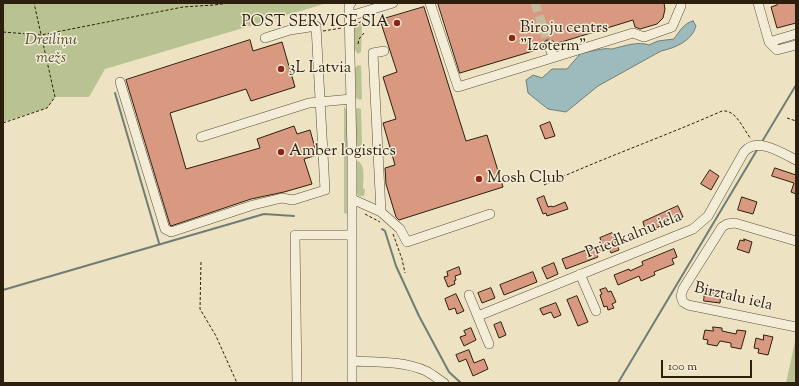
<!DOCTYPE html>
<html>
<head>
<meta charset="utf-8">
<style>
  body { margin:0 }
  #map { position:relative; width:799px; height:386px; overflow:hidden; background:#ede2c1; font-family:"Sorts Mill Goudy",serif }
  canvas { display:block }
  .frame { position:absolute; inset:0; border:4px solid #2c1f0e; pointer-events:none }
  .scale { position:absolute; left:661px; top:360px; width:91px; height:18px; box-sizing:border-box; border:2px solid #2c1f0e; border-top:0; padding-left:5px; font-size:12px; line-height:14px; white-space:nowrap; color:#2c1f0e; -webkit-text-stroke:3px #f3ecd7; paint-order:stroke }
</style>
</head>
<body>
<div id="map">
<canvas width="799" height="386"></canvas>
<div class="frame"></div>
<div class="scale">100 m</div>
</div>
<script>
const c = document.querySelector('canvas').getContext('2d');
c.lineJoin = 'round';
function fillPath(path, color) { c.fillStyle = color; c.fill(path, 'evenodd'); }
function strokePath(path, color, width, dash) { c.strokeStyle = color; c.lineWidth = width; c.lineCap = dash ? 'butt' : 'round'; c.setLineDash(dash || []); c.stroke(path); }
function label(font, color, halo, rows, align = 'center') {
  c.font = font + ' "Sorts Mill Goudy",serif'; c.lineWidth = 3; c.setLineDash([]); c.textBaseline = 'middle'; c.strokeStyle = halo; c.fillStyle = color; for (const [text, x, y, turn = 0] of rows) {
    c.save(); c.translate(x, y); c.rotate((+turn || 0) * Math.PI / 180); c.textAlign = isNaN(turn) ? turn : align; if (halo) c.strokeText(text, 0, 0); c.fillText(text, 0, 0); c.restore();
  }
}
fillPath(new Path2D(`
  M3,3H325L324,4L105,69L89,97H55L47,108L3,122Z
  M362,23L361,52L358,54L355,50L354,25Z
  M358,65L361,66L362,99L360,100L356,98L355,68Z
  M344,106L347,111V214L344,213Z
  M357,108L361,109L362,145L358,147L356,145L355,110Z
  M358,161C366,166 363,180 363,188L365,190L364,196H358L356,190V163Z
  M796,336V383H786L796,337Z`), '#b9c392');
const water = new Path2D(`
  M693,21L696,26C692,41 675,48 661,51L598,86L566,112L548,109L528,93L526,80L533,75L542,78L552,69H567L581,53C588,52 595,50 603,49C606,48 609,49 612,49C624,46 638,41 649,45L658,41L674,39C679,32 684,23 693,21Z`);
fillPath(water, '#9dbbbd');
strokePath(water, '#707d77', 1);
strokePath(new Path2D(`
  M115,93L159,243
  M763,140L796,85
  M382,229L385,231L396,266L419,316L449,372L461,383
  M3,290L264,214L294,216
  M618,383L757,150`), '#707d77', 2);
const building = new Path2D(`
  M438,3H664L665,9L663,18L657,24L640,29L635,27L633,20L555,44L553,41L547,40L544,42L543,48L460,73Z
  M777,3H796V23L777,28L771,7L777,5Z
  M424,7L466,141L487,135L503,187L399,220L396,217L386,184L385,168L395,165L383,123L396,119L383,77L397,72L380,20Z
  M250,40L253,51L282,42L295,87L251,101L246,89L170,113L186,169L260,148L257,139L294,126L297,134L310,130L317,155L304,159L312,184L284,192L251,199L171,226L170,225L126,80Z
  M550,122L555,136L545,139L540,126Z
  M775,168L796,175V194L791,192L794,183L772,176Z
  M710,170L719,176L711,190L701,184Z
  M544,196L548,207L552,206L553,207L565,202L568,209L547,216L546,213L543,214L537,199Z
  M742,197L757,202L753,214L738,210Z
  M678,206L683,217L646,232L643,222Z
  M612,233L619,250L611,253L609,248L596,253L598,257L566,269L562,259L602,244L600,238Z
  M744,239L752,242L749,253L737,249L740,240L744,241Z
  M674,249L677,257L672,259L674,264L654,272L655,275L641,281L639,276L618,285L614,275L629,269L630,271L643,265L642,262Z
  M554,263L558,274L547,279L542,268Z
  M459,267L461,274L455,276L456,280L454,281L455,284L448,287L444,277L448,276L447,272Z
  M533,272L537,282L504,295L500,285Z
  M491,288L495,298L482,303L478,293Z
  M606,288L608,292L611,291L616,302L612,304L614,308L608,310L607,306L604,307L600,295L602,294L600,290Z
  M705,291L721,293L720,303L704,301Z
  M456,294L464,311L457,314L455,308L449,310L445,299Z
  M577,296L588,322L578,326L567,300Z
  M556,303L561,315L554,318L551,312L543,315L540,309Z
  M501,322L506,335L499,338L494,325Z
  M713,327L722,328V331L736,334L737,330L746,331L741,349L731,347V343L720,341L717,346L707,344L708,340L703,339L705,330L713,331Z
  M471,328L476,340L464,346L460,337L466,335L464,331Z
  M764,335L773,337L768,355L758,353L759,349L754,348L756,338L763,340Z
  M469,350L474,363L484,359L488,369L473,376L466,359L459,362L456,355Z`);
fillPath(building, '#d99980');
strokePath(building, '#2c1f0e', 1);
strokePath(new Path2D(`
  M535,3L549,46`), '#c6bb9d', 9, [9, 4.5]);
const minor = new Path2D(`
  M351,3L349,5L352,155V383
  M430,3L458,87L633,33L644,37L672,27L681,6
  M758,3L769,42L796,34
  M350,16L393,3
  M769,42L777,50L796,45
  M549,46L553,57
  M120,82L165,229L171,232L253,205L282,198L293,200L325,190L316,26L290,30L265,38
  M201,137L309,103L351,99
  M352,199L381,212L400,229L407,242L490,214
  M381,212L373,53L384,51
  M796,241L735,223L727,224L722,227L683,289L681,296L683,302L688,305L796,327
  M580,274L596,311
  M469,295L489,344
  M478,316L693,229L708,216L744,152C757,136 782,153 796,160
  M352,361C376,362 404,361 426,371C432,374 438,379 444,383
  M297,383L295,235H352`);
strokePath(minor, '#5c503b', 10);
strokePath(new Path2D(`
  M358,23L366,20
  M323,31L342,28
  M3,32L41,35L183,7L214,5L230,3
  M358,44L359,39L364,33
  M787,118L796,121
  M3,123L47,108L55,97L34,3
  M544,185C603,158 663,137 722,111C736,109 743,129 751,139
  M365,214L380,222
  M393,234L402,259L405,273
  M201,262L200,309L216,336L237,383`), '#2c1f0e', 1, [3, 2]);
strokePath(minor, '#f3ecd7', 9);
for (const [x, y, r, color] of [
  [397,23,4,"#8f2418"],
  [512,38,4,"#8f2418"],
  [281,69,4,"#8f2418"],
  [281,152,4,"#8f2418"],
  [479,179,4,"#8f2418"]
]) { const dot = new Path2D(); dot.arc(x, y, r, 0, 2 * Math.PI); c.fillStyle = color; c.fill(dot); strokePath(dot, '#f3ecd7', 1.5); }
label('16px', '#2c1f0e', '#f3ecd7', [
  ["POST SERVICE SIA",389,23,"right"],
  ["Biroju centrs",520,29],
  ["\"Izoterm\"",520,47],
  ["3L Latvia",289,69],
  ["Amber logistics",289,152],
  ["Mosh Club",487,179]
], 'left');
label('italic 16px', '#565036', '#f3ecd7', [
  ["Dreiliņu",51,41],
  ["mežs",51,59]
]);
label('16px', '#2c1f0e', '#f3ecd7', [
  ["Priedkalnu iela",634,236,-22],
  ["Birztalu iela",733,298,13]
]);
</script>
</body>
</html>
